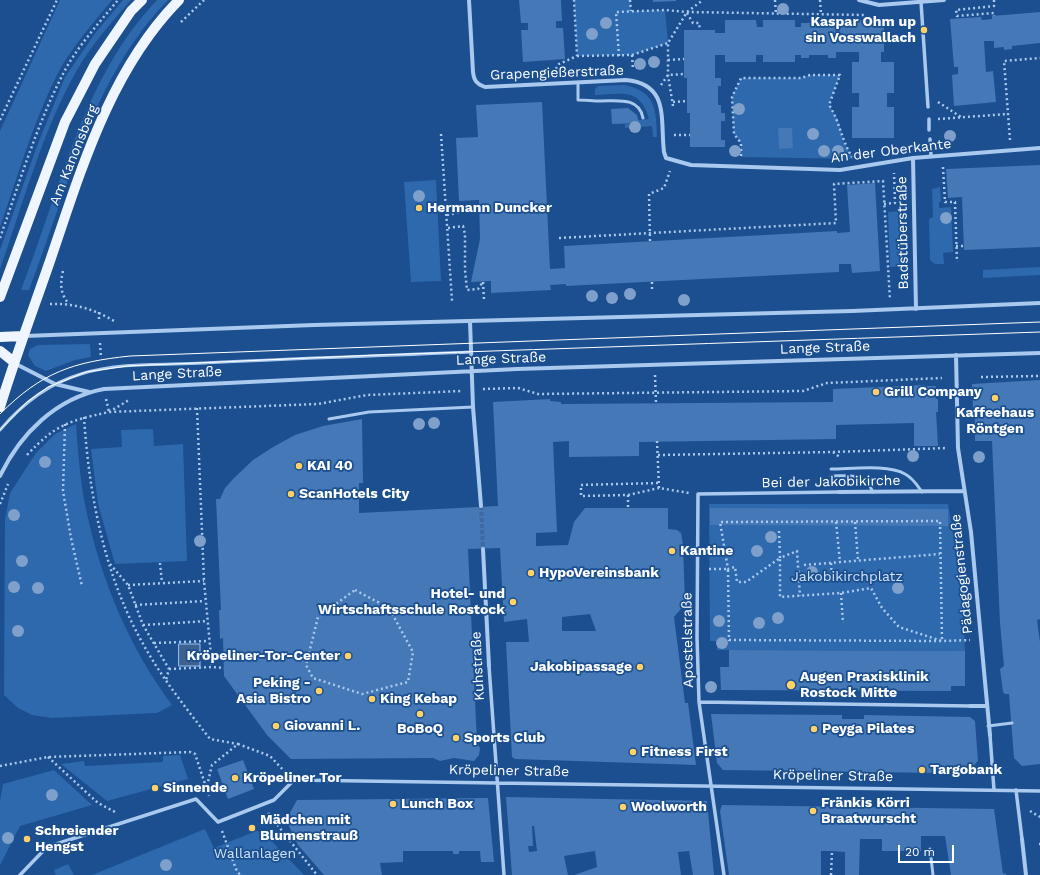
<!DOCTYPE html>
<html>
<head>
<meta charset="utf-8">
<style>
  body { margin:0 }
  #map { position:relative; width:1040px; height:875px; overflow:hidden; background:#1b4f8f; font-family:"Work Sans",sans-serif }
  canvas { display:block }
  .scale { position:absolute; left:898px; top:845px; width:56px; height:18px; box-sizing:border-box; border:2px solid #fff; border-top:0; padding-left:5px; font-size:12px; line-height:14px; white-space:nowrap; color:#fff; -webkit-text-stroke:3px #1b4f8f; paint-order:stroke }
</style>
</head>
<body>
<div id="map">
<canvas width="1040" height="875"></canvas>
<div class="scale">20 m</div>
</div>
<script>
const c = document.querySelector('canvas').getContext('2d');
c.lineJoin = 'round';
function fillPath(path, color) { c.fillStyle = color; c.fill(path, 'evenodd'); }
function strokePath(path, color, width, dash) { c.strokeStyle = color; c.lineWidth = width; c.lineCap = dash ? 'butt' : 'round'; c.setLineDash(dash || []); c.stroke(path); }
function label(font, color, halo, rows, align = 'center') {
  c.font = font + ' "Work Sans",sans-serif'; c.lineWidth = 3.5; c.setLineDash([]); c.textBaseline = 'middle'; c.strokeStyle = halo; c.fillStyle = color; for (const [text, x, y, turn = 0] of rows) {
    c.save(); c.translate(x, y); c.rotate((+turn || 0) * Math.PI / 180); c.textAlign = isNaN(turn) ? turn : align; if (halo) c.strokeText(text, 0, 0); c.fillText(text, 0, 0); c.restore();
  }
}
fillPath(new Path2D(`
  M60,0H112C94,22 71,48 58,73C33,122 18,176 0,227V131Z
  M123,0H131C109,25 86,51 71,81C40,139 22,207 0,269V250L37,146L65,77L96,32Z
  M157,0H168C91,79 68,190 29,290H21C60,191 82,79 157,0Z
  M574,0H630L631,11L665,10L668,43L632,55L577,56Z
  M810,75H840L829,105L838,119L844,143L854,159L741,157V143L734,134L732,97L741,78H801Z
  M625,85C656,92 656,109 657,137H653L652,126L625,128V124H638V120L649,119C640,87 622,94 595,95V89L598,86Z
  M436,180L441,281L411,282L404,182Z
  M940,187L941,202H939V208L951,207L953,252L943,253L944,264H935L930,260L929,219L933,217L932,189Z
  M902,211L904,266L890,267L888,212Z
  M1040,267V275L983,278V270Z
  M90,344L91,357L75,360L46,371L35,366L28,355L30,349L38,345Z
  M76,424C78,452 80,481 86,509C101,580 129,647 172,705L157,713L52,718L32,715L18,708L4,695L5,520L10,493L36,453L55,434Z
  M153,429L154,446L183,444L187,561L115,564L98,504L91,449L122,447L121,430Z
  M709,504H948C956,553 964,601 965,651L717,650V641H710Z
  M180,755L188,779L107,801L61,764L84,761L85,766L163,762V756Z
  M54,770L92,805L20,826L0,865V801L3,784Z
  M205,829L214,848L256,831L264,833L304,875H92Z
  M68,864L74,875H56L54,870Z`), '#2e69ad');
const water = new Path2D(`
  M179,644H200V666H179Z`);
fillPath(water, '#3c6290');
strokePath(water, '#9cc4f0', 1);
fillPath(new Path2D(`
  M519,0H561L562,21H556V28H563L565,59L523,62L521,30H528V23H521Z
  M653,0H676V1L653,2Z
  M1040,12V43L1012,46V49L1004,50V47L994,48V41H984L986,72L993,71L996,102L954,106L952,75L958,74V67H954L950,19L981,17L982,20L992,19V16Z
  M725,20H756L757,27H763V20H795V27H801V23H836V20H884V52H881V62H894V93H887V107H894V138H852V107H859V93H852V62H859V52H836V58H828V55H809V58H801V55H795V62H763V55H756V62H725V55H715V78H721V86H718V105H721V113H725V121H721V140H725V147H690V113H687V78H684V30H715V33H725Z
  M542,102L550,269L565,268L564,246L837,231V233L850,232L847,185L875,183L880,271L852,273L851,264H839V272L566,286V284L550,285L551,290L491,293V281L471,282L480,239L479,200L459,201L456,138L478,137L476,105Z
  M628,108L637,115L639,123L612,124L611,109Z
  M778,128H792L793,148L779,149Z
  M1040,165V247L964,250L962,197L948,198L946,169Z
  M1040,380V619L1037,620L1040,642V764L1022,766L1014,758L1009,694H1005L1003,692L1000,669L1004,666L1000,623L992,441H975V428H973V425H975V409H973L972,384Z
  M925,385V386H936V399H938V412H936L938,446H914V423L836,425V439L639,442V456L569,457V441L553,442L557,532L536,533V546L568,545L574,522L585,508H668V529L677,530L681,533L683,545L685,604L674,617L685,703H688L696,765L515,759L512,757L506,642H529L527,619L504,622L500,548L468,549L477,743L480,748L479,755L474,761L454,758L440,761L433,758L291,759L267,735L224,676L223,638L220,639L219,610H221L216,499H220L225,488L233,479L253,460L273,447L295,435L323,426L362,419L363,483H359V513L498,506L493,402L550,399V401L561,402V404L833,402V389ZM590,614L596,631H562V617Z
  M710,508L948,509V526L710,525Z
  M729,650L965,651V686H951V691L721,690L720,667H729Z
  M711,714L842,715V719H864V715L970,717L975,721L978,761L968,771L941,773L723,770L717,763Z
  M243,760L254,789L228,799L217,769Z
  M506,797L707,801L714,875H693L689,851L678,852L681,875H574L597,867L595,851L564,856L568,875H512ZM532,826H534L537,851L529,852L528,846H533Z
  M488,798L494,862H481L480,851H459V854H453V851H403V862L380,863L382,875H324L298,845L286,820L297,800Z
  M722,805L994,809L1003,874L1006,873V875H951L945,836H921V851H882V839H860L859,875H845V852L832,851H821V875H729L720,811Z`), '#4478b7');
strokePath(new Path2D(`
  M481,506L483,549`), '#3d69a0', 4, [4, 2]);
strokePath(new Path2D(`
  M630,0L631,11
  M775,0L776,14
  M820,0L821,14
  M994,0V6L956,10L957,16L994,13V16
  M687,13L693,23H699L700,30
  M181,22L204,0
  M632,55L633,70
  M577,56L632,55L668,43
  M619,56L616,12L665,10L687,12L866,15
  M668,60L684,59
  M553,73L559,64L577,56L574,0
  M661,85L668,75L684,74
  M673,102L687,101
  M938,102L961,117
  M673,106L668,75V43L687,12L703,0
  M938,119L1008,114
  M0,120L57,0
  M441,134L452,301
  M674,135H690
  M1010,140L1004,61L1040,58
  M741,156V143L734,134L732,97L741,78H801L810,75H840L829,105C840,122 841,139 852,157
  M943,167L945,202H955L957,262
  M884,204L895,203L894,173
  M447,215L479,208
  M448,228L463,226L465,234V270L467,290L478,289L483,282
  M0,238C19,184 36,127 62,76C75,49 99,23 118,0
  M559,238L836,223L834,184L883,181L890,300
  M650,241L649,194L664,188L670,171
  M956,246H964
  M63,271C60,283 60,294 69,304
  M483,282L484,300
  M652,282V290
  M50,304C73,303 94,309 114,321
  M99,312V322
  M100,343L101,358
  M655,375L656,403
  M981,377L1040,376
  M483,389L518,388L538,394L803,391L827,383L942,378
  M106,399L109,412
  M197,408L204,581L212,667
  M109,412L129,400
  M84,417C89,494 104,574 142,642C161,677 186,708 210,739L238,744
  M65,424L63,491L71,538L82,586
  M657,441L659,488L689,493
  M833,452L948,448
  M27,455C56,424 69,421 109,412L318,404L367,395L462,391
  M658,455L833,452L841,458
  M658,483L581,485V496L628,495L659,488
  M628,495V508
  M0,504L8,484
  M836,522L840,562
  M855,522L858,560
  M779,531L780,558L797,551L800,596
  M160,563L162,583
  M831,563L832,576
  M110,564L128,585L143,625L169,669L166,680
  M804,565L940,554
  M709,569H728L729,640L942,641L940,521L720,522L728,569L735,567L737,582H746L780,558V597L841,593L871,588L882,608L899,627L942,641L970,640
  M128,585L204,581
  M355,590L389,608L413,652L408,682L362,694L313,678L306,665L318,617Z
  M841,593L843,623
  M135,605L205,601
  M143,625L207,621
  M154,643L209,641
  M169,669L212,667L224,668
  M48,757L98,803L117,813
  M0,766L48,757L190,752L195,754L209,796
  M207,786L212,765L238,744L270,756L286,773
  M1030,811L1040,817
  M268,813L317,875
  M222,831L236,869L240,875
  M1039,844H1040
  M831,875L832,851`), '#a9c9ee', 2.5, [2, 3]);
strokePath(new Path2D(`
  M578,83V100C586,100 593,101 601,101C618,101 639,97 643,118
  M329,419L369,412L473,407
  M0,430C22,404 47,384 81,374C119,362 164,365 204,363C293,358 382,356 471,352
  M831,469C851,469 888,464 905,474C913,478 917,485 922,492
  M831,476C850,476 864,472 873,492
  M988,726L1012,723
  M930,849L933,875`), '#a9c9ee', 3);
strokePath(new Path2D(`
  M921,2L928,107
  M929,119V130
  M930,139L931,156
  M489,666L504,875
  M699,702L970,706
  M990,735L994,790
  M1016,790L1022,839
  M20,875L47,847L196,799L218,822L274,800L294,780L1040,791
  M724,875L699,702L697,637L698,494L839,492`), '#a9c9ee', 3.5);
strokePath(new Path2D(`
  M469,0L473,72C474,81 477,84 485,87L626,80C670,84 660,120 664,152L666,158L691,165L840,170L913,158L1040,148
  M859,0L879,5L944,0
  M913,158L916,309
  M470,321L473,407L481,506
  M25,336L314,325L852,311L1040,303
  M956,355L958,448L971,532L990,735
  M14,363L55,384L89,392
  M0,476C20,434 56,398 104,389L517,369L1040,353
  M839,492L964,491
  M483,549L489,666
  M970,706H986
  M1022,839L1026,875`), '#a9c9ee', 4);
strokePath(new Path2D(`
  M0,297L65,122L95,64L131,11L142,0
  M0,337L23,336
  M0,351L14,362
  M0,407C15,358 33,310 50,261C81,170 110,70 179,0`), '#f0f6ff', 10);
strokePath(new Path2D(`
  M0,414C42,372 73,362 130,356L1040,322
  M0,430L27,402L48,387L86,372L127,366L377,355L1040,332`), '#fff', 1);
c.fillStyle = '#7ea0ca';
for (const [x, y] of [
  [783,9],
  [606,23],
  [592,34],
  [654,62],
  [640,64],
  [739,109],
  [635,127],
  [813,134],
  [950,136],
  [735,151],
  [824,151],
  [838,151],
  [419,196],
  [946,218],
  [630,294],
  [592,296],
  [612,298],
  [684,300],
  [434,423],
  [419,424],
  [913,456],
  [979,457],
  [45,462],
  [14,515],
  [771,537],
  [200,541],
  [757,551],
  [22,561],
  [812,572],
  [14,587],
  [38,588],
  [898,588],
  [778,618],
  [719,621],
  [759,623],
  [18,631],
  [722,643],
  [711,687],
  [52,795],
  [8,838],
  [166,865]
]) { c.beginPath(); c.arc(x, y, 6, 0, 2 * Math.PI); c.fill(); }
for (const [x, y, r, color] of [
  [924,30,4,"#ffd166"],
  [419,208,4,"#ffd166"],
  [876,392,4,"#ffd166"],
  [995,398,4,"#ffd166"],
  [299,466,4,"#ffd166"],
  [291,494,4,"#ffd166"],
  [672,551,4,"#ffd166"],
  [531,573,4,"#ffd166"],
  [513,602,4,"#ffd166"],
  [348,656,4,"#ffd166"],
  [640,667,4,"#ffd166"],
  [791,685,5,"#ffd166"],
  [319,691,4,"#ffd166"],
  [372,699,4,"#ffd166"],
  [420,714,4,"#ffd166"],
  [276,726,4,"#ffd166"],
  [814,729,4,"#ffd166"],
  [456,738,4,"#ffd166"],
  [633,752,4,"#ffd166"],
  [922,770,4,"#ffd166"],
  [235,778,4,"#ffd166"],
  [155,788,4,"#ffd166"],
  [393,804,4,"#ffd166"],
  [623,807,4,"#ffd166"],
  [813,811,4,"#ffd166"],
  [252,828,4,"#ffd166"],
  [27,839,4,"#ffd166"]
]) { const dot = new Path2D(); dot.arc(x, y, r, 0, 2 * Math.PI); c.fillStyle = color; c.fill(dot); strokePath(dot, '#1b4f8f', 1.5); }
label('bold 14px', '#fff', '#1b4f8f', [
  ["Kaspar Ohm up",916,22,"right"],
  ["sin Vosswallach",916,38,"right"],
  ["Hermann Duncker",427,208],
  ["Grill Company",884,392],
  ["Kaffeehaus",995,413,"center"],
  ["Röntgen",995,429,"center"],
  ["KAI 40",307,466],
  ["ScanHotels City",299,494],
  ["Kantine",680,551],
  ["HypoVereinsbank",539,573],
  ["Hotel- und",505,594,"right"],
  ["Wirtschaftsschule Rostock",505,610,"right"],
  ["Kröpeliner-Tor-Center",340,656,"right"],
  ["Jakobipassage",632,667,"right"],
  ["Augen Praxisklinik",800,677],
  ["Rostock Mitte",800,693],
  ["Peking -",311,683,"right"],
  ["Asia Bistro",311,699,"right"],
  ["King Kebap",380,699],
  ["Giovanni L.",284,726],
  ["BoBoQ",420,729,"center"],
  ["Peyga Pilates",822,729],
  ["Sports Club",464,738],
  ["Fitness First",641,752],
  ["Targobank",930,770],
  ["Kröpeliner Tor",243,778],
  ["Sinnende",163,788],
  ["Fränkis Körri",821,803],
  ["Braatwurscht",821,819],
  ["Lunch Box",401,804],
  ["Woolworth",631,807],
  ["Mädchen mit",260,820],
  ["Blumenstrauß",260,836],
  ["Schreiender",35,831],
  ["Hengst",35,847]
], 'left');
label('14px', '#fff', '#1b4f8f', [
  ["Grapengießerstraße",557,73,-2],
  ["An der Oberkante",891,151,-7],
  ["Am Kanonsberg",74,155,-68],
  ["Badstüberstraße",903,233,-91],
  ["Lange Straße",825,348,-2],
  ["Lange Straße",501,359,-2],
  ["Lange Straße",177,374,-3],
  ["Bei der Jakobikirche",831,482,-1],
  ["Pädagogienstraße",962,574,-96],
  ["Apostelstraße",688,640,-91],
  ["Kuhstraße",478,666,-93],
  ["Kröpeliner Straße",509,771,1],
  ["Kröpeliner Straße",833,776,1]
]);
label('14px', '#cfe3fa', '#1b4f8f', [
  ["Jakobikirchplatz",847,577],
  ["Wallanlagen",255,854]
]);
</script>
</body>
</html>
